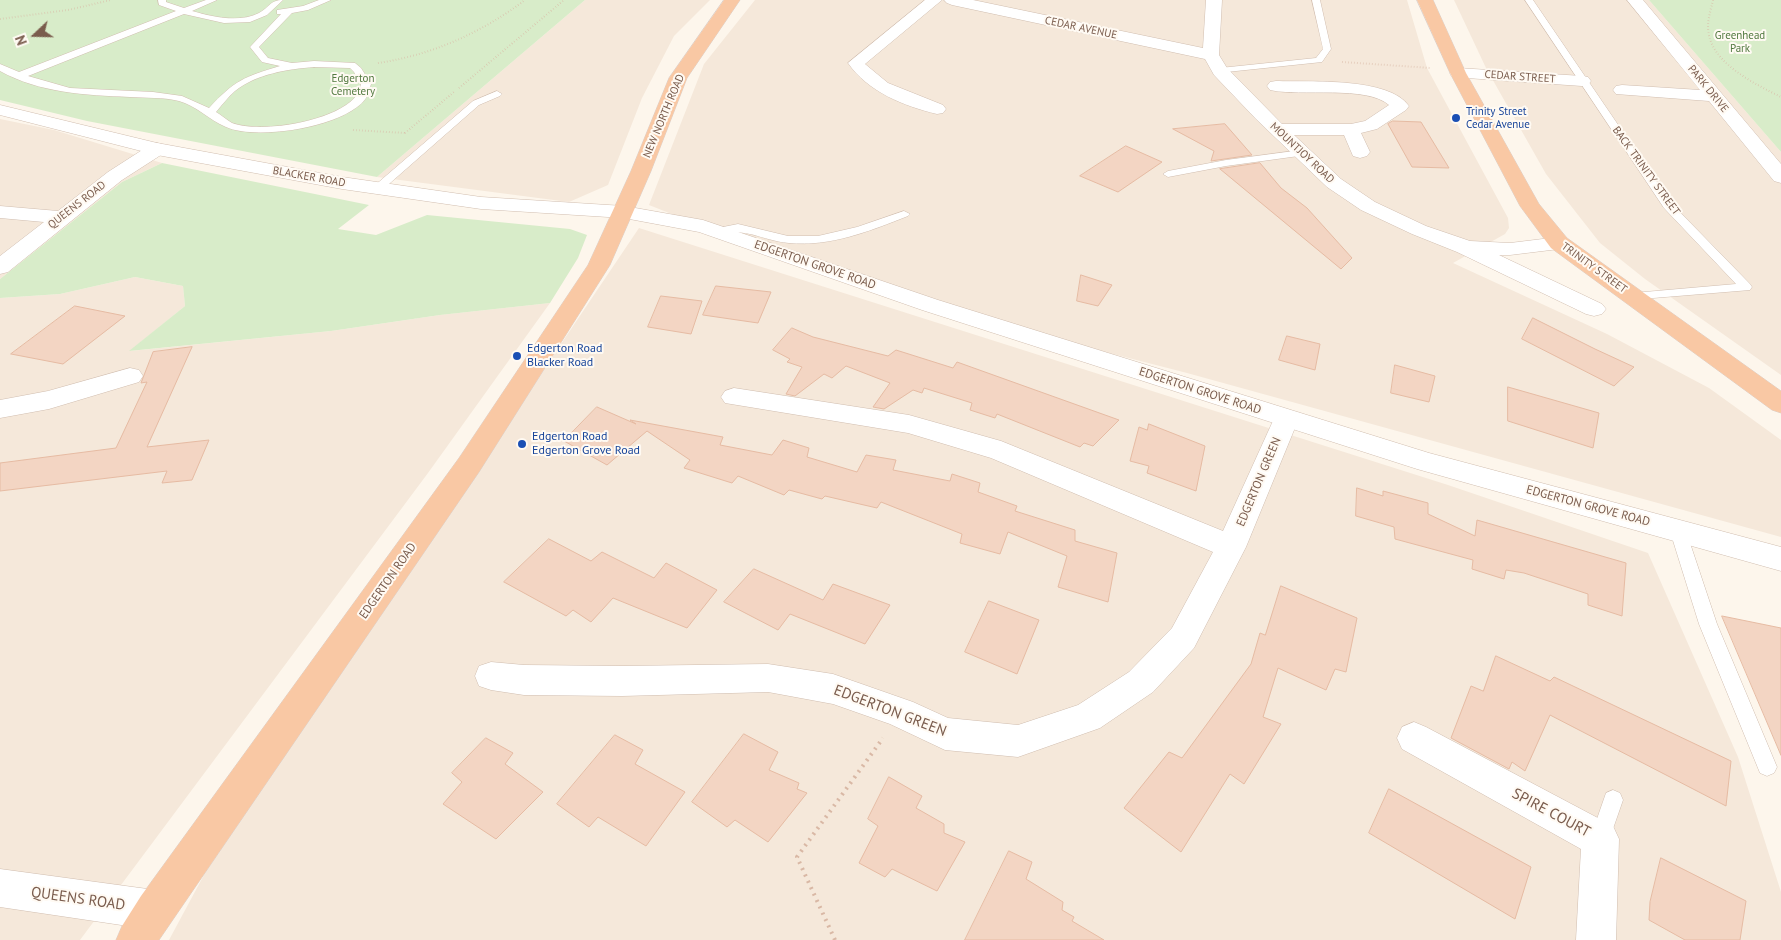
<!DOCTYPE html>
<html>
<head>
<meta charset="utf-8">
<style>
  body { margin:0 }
  #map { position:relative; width:1781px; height:940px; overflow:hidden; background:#fdf6ec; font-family:"PT Sans",sans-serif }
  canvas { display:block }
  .north { position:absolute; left:10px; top:10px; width:50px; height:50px; -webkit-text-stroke:4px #fffaf3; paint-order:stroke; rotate:249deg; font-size:14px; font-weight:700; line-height:20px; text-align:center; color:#7a5c4d }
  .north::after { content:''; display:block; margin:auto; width:18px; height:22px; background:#7a5c4d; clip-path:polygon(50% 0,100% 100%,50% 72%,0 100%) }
</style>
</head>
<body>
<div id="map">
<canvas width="1781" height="940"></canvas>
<div class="north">N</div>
</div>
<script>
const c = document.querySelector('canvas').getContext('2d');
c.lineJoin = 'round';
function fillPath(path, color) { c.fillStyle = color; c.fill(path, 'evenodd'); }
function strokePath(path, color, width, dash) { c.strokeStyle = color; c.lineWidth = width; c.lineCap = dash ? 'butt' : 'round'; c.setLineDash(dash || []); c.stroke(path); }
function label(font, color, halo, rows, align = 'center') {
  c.font = font + ' "PT Sans",sans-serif'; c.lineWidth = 4; c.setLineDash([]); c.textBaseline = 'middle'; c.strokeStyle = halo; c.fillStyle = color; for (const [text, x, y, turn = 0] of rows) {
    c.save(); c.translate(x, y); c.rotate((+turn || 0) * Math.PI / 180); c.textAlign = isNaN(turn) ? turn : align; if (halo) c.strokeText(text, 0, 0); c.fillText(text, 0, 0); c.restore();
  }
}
fillPath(new Path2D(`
  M585,0H710L674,36L642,98L608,185L569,202L377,177Z
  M755,0H1407L1427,68L1508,218L1509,228L1505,234L1453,263L1607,334L1709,388L1781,440V537L1187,373L861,289L649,205L704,64Z
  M1454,0H1649L1781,152V375L1645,279L1600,243L1546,174L1486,68Z
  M0,119L54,130L162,163L122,182L0,279Z
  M639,228L1448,485L1648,553L1738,757L1781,892V940H169L205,873Z
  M135,277L183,286L185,306L130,351L331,331L440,315L550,303L428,473L80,940H0V298L60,294Z`), '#f5e8da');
fillPath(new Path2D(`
  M0,0H585L377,177L87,121L0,100Z
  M1649,0H1781V152Z
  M162,163L369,205L338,229L376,235L427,215L570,229L587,235L578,258L550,303L440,315L331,331L129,351L185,306L183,286L135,277L60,294L0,298V279L122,182Z`), '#d8ecc9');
const building = new Path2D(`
  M1393,121L1421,122L1449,168L1412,167L1388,124Z
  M1225,124L1252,155L1211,161L1214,151L1173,129Z
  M1126,146L1162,162L1118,192L1080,176Z
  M1260,163L1281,188L1307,208L1352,258L1341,269L1220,169Z
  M1081,275L1112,285L1098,306L1077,301Z
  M716,286L771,292L758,323L703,315Z
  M661,296L702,301L691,334L648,327Z
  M75,306L125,316L63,364L11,354Z
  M1533,318L1595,349L1634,367L1614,386L1522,339Z
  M792,328L813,337L888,356L896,350L953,368L957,362L1119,420L1093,446L1084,443L1080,447L997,414L995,418L970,410L972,403L924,388L922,393L913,390L884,409L873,407L890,383L846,366L832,378L824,374L795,396L786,394L802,367L787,362L790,359L773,350Z
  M1287,336L1320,344L1315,370L1279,360Z
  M192,347L147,447L209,440L192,480L162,483L167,471L0,491V463L116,448L147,382L141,383L153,352Z
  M1395,365L1435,376L1429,402L1391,393Z
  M1508,387L1599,413L1593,448L1508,421Z
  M597,407L636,424L630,420L723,437L720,445L772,455L783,440L809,448L807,457L857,472L866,455L896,460L893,470L950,481L952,474L980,483L978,492L1017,506L1015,511L1075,530V541L1117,553L1108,602L1058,587L1067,556L1008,532L1000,554L960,543L962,534L881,502L877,508L825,496L822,499L789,490L784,495L738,476L732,483L684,468L690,460L647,431L607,465L564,441Z
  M1149,424L1205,446L1196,491L1147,473L1149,466L1130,461L1139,427L1147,430Z
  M1357,488L1383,496V491L1428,503V514L1475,536L1477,520L1626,563L1622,616L1588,605V594L1524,573L1506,570L1504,579L1472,569L1473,560L1395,539L1394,527L1356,516Z
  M549,539L591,561L602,552L654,578L666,563L717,590L687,628L613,598L591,622L573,610L566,616L504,582Z
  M754,569L823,600L833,584L890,605L865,644L790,614L778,630L724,602Z
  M1281,586L1357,618L1346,672L1335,669L1326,690L1278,668L1263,717L1281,724L1244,784L1230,774L1181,852L1124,808L1169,752L1182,758L1251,664L1260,633L1265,635Z
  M989,601L1039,620L1017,674L965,652Z
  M1722,616L1781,628V755Z
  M1496,656L1550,681L1554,677L1731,761L1726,806L1550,715L1525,771L1512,762L1509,769L1451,738L1471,686L1483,691Z
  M744,734L778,752L769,770L799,783L797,789L807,793L768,842L735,820L727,827L692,802Z
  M615,735L643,750L635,764L685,792L646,846L598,817L589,827L557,804Z
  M486,738L513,753L505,764L543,792L496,839L443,804L462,782L452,773Z
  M889,777L922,796L916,808L944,824V833L965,842L937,891L892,869L885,877L859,863L878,826L868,819Z
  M1389,789L1531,867L1515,919L1369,833Z
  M1009,851L1032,862L1026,879L1063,902L1062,910L1074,917L1072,921L1104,940H965Z
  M1661,858L1746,901L1740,940H1685L1649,920L1650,902Z`);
fillPath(building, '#f3d5c3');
strokePath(building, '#e6bba3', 1);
const service = new Path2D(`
  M158,0H166V2L184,8L206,0H217L192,11C213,17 239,23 259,13C270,7 270,0 283,0L267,15L250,22L224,23L184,14L28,76L70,88L153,92L182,96L209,108C235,80 244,77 280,66L262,62L250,47L281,14H277V10L303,6L319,0H331L308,10L292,13L259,47L268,58L292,63L314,61L355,63L361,68L371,84C370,87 369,92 368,95C351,127 256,141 226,127C209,120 197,106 179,101C163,97 146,98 130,97C85,95 40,93 0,71V64L19,72L176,11L159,5ZM314,67L350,68L354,72L361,84C360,88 360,92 357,95C338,121 262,134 232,123C227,120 221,115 216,112C222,105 228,97 235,91C256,74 288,69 314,67Z
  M1312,0H1320L1331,49L1322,62L1217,73L1215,71L1220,68L1316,58L1323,49Z
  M1525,0H1533L1672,204L1750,284L1752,287L1750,290L1629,300L1627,297L1629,294L1633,293L1736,284L1664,208Z
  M497,91L502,94L500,96L479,105L381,191H373L372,189L373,187L473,101Z
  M1302,150L1307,153L1306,155L1226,166L1168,177L1163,174L1168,171L1226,160Z
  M904,211L910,214L908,216C870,231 830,247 789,243C760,240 747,227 717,234L711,231L713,229L738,224L788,236H818L857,227Z
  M1678,525L1684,527L1686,531L1717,624L1777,767L1774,773L1767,776L1760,773L1699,624L1670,531L1672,527Z
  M1613,790L1620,793L1623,800L1607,846L1600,849L1593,846L1590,839L1606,793Z`);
const minor = new Path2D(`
  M925,0H942L865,64L888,83L943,105L946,109L943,113L937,114C904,106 868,92 848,63Z
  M944,0H973L1203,48L1206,0H1222L1219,55L1227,68L1282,124H1351L1365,121L1389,105C1366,85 1301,97 1270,90L1267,86L1270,82L1276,81C1310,82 1389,77 1409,106L1406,110L1377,129L1361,133L1370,152L1367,156L1360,158L1353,156L1344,135H1294L1341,179L1375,202L1426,226L1470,241L1510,243L1559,237L1567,238L1570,243L1567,248L1559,249L1510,255H1499L1602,304L1606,309L1602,314L1594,316L1586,314L1457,252L1412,234L1361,210L1327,187L1256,119L1214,75L1205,59L952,5L947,3Z
  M1627,0H1643L1781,164V183L1774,181L1709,101L1616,94L1613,90L1616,86L1622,85L1700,90Z
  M1458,68L1582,76L1588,77L1591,81L1588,85L1582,86L1452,77L1450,73L1452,69Z
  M157,143L164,145L167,149L164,153L122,180L8,272L0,274V256L44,222L0,218V206L58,211L108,172L150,145Z
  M130,368L139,370L143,376L139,382L49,409L0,418V400L48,391Z
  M734,388L909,415L1001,441L1223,531L1277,412L1286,409L1295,412L1299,418L1246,547L1194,648L1153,692L1100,728L1018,757L945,750L890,724L833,704L768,692L622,696L524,695L491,690L479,686L475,676L479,666L491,662L524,665L622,666L768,664L833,674L913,702L948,718L1018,725L1078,705L1129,672L1172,628L1213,552L991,458L908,433L725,403L721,397L725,391Z
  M1414,722L1426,727L1613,826L1619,839L1616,940H1576L1581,849L1402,749L1397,738L1402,727Z
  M0,869L155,890L169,896L175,910L169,924L155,930L0,907Z`);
const tertiary = new Path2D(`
  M0,105L157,143L342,177L481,197L624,206L703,220L938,300L1429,453L1781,547V571L1417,469L922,310L699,232L624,218L481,209L342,189L157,155L0,115Z`);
const trunk = new Path2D(`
  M724,0H740L687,78L651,171L610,265L479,472L159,940H116L122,926L141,896L459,458L588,265L631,171L669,78Z
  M1417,0H1433L1466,73L1539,204L1567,238L1781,391V413L1772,410L1551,248L1520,206L1450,73Z`);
strokePath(service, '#d1beb0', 1);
strokePath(minor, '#d1beb0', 1);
strokePath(tertiary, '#d1beb0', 1);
strokePath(trunk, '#dad1cd', 1);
strokePath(new Path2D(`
  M1713,0C1711,9 1708,18 1708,27C1708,62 1755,84 1781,97
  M0,19L68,10L111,0
  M1342,62L1431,68
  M378,63C432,55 481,33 525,0
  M459,88L564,0
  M353,130L405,133
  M405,133L454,92`), '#d9b8a5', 2, [0.5, 2.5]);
strokePath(new Path2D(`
  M835,940L797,857L883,738`), '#d9b8a5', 4, [2, 5]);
fillPath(service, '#fff');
fillPath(minor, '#fff');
fillPath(tertiary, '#fff');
fillPath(trunk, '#f9c8a4');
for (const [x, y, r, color] of [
  [1456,118,5,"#1a4fb4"],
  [517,356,5,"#1a4fb4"],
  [522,444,5,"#1a4fb4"]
]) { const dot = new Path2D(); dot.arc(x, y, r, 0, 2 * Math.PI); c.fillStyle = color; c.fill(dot); strokePath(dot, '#fffaf3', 2); }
label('11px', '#7a5c4d', '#fffaf3', [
  ["CEDAR AVENUE",1081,28,12],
  ["CEDAR STREET",1520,77,4],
  ["PARK DRIVE",1708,89,51],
  ["NEW NORTH ROAD",664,116,-67],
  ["MOUNTJOY ROAD",1302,153,43],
  ["BACK TRINITY STREET",1646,171,54],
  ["BLACKER ROAD",309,177,10],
  ["QUEENS ROAD",77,205,-38],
  ["TRINITY STREET",1594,268,36]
]);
label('11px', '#537a41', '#fffaf3', [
  ["Greenhead",1740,36],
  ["Park",1740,49],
  ["Edgerton",353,79],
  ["Cemetery",353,92]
]);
label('11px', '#164399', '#fffaf3', [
  ["Trinity Street",1466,112],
  ["Cedar Avenue",1466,125]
], 'left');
label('12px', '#7a5c4d', '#fffaf3', [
  ["EDGERTON GROVE ROAD",815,265,19],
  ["EDGERTON GROVE ROAD",1200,391,18],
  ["EDGERTON GREEN",1259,482,-67],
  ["EDGERTON GROVE ROAD",1588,506,15],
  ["EDGERTON ROAD",388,581,-55]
]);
label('12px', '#164399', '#fffaf3', [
  ["Edgerton Road",527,349],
  ["Blacker Road",527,363],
  ["Edgerton Road",532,437],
  ["Edgerton Grove Road",532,451]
], 'left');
label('15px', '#7a5c4d', '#fffaf3', [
  ["EDGERTON GREEN",890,711,21],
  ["SPIRE COURT",1551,813,28],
  ["QUEENS ROAD",78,899,8]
]);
</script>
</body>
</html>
